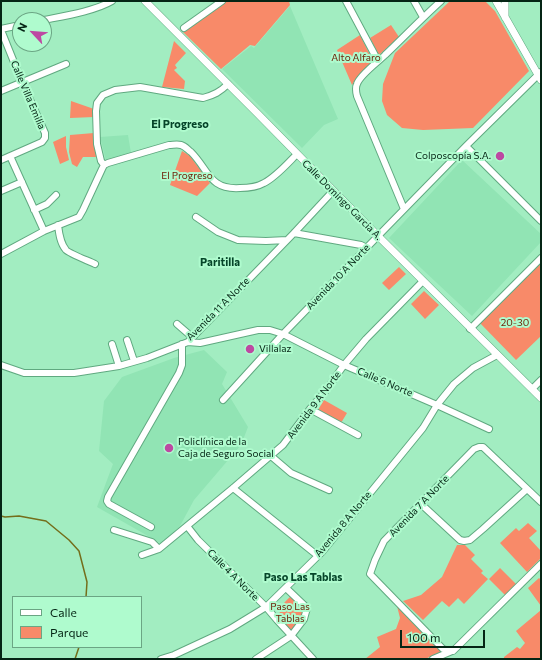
<!DOCTYPE html>
<html>
<head>
<meta charset="utf-8">
<style>
  body { margin:0 }
  #map { position:relative; width:542px; height:660px; overflow:hidden; background:#a2edc1; font-family:Commissioner,sans-serif }
  canvas { display:block }
  .frame { position:absolute; inset:0; border:2px solid #052515; pointer-events:none }
  .legend { position:absolute; left:12px; top:596px; width:130px; height:52px; box-sizing:border-box; background:#affbce; border:1px solid #6ba584; margin:0; padding:5px 7px; list-style:none; font-size:12px; color:#052515 }
  .legend li { display:flex; align-items:center; gap:8px; height:20px }
  .legend b { width:20px; border:1px solid #6ba584 }
  .north { position:absolute; left:12px; top:12px; width:40px; height:40px; box-sizing:border-box; background:#affbce; border:1px solid #6ba584; border-radius:50%; rotate:296deg; font-size:11px; font-weight:700; line-height:16px; text-align:center; color:#052515 }
  .north::after { content:''; display:block; margin:auto; width:14px; height:18px; background:#bd49a2; clip-path:polygon(50% 0,100% 100%,50% 72%,0 100%) }
  .scale { position:absolute; left:400px; top:630px; width:85px; height:18px; box-sizing:border-box; border:2px solid #052515; border-top:0; padding-left:5px; font-size:12px; line-height:14px; white-space:nowrap; color:#052515; -webkit-text-stroke:3px #affbce; paint-order:stroke }
</style>
</head>
<body>
<div id="map">
<canvas width="542" height="660"></canvas>
<div class="frame"></div>
<ul class="legend">
<li><b style="height:5px;background:#fff"></b>Calle</li>
<li><b style="height:11px;background:#f88a69"></b>Parque</li>
</ul>
<div class="north">N</div>
<div class="scale">100 m</div>
</div>
<script>
const c = document.querySelector('canvas').getContext('2d');
c.lineJoin = 'round';
function fillPath(path, color) { c.fillStyle = color; c.fill(path, 'evenodd'); }
function strokePath(path, color, width, dash) { c.strokeStyle = color; c.lineWidth = width; c.lineCap = dash ? 'butt' : 'round'; c.setLineDash(dash || []); c.stroke(path); }
function label(font, color, halo, rows, align = 'center') {
  c.font = font + ' Commissioner,sans-serif'; c.lineWidth = 4; c.setLineDash([]); c.textBaseline = 'middle'; c.strokeStyle = halo; c.fillStyle = color; for (const [text, x, y, turn = 0] of rows) {
    c.save(); c.translate(x, y); c.rotate((+turn || 0) * Math.PI / 180); c.textAlign = isNaN(turn) ? turn : align; if (halo) c.strokeText(text, 0, 0); c.fillText(text, 0, 0); c.restore();
  }
}
fillPath(new Path2D(`
  M290,6L338,119L324,125L302,148L222,69L251,46L254,48Z
  M128,135L131,153L106,161L100,137Z
  M462,160L541,234V242L472,316L389,238Z
  M204,350L227,372L222,384L248,427L241,445L194,500L180,526L162,544L97,507L113,464L99,451L104,401L122,377L174,358Z`), '#91e4b4');
fillPath(new Path2D(`
  M227,1H289L290,5L255,46L250,45L221,69L183,32Z
  M450,1H485L495,11L529,71L473,128L423,130L402,128L387,115L382,101L383,84L395,53Z
  M391,25L399,37L379,55L370,38Z
  M360,35L373,61L357,77L352,85L337,50Z
  M174,41L186,53L175,65L177,68L174,70L185,81L184,89L162,87Z
  M71,101L94,109V117L70,118Z
  M94,133L96,157H83L77,167L72,164L69,152L70,135Z
  M66,136V147L69,160L60,164L53,142Z
  M182,151L190,156L210,183L197,196L170,185Z
  M541,262V336L516,360L479,322Z
  M399,267L406,274L389,290L382,283Z
  M424,291L439,305L425,319L411,304Z
  M324,400L347,413L341,423L318,410Z
  M528,523L537,531L529,538L541,551V558L527,572L500,543L516,528L519,531Z
  M457,545H465L475,555L471,559L483,571L481,573L488,579L464,604L458,598L449,607L442,601L423,620L403,601L421,595L442,577Z
  M500,568L516,584L505,595L489,579Z
  M539,578L541,580V606L528,588Z
  M291,596L303,613L302,621L292,631C286,625 275,616 282,606C284,602 288,599 291,596Z
  M398,605L436,645L441,652L425,659H365L380,647L377,637L396,629L400,618L397,606Z
  M541,610V659H504V657L517,647L520,649L525,643L516,631Z`), '#f88a69');
strokePath(new Path2D(`
  M1,516L5,517L19,516L46,521L69,540L79,551L87,582L86,597
  M75,659L79,647`), '#746e1b', 1.5);
const minor = new Path2D(`
  M346,1L378,61
  M414,1L423,17
  M44,20C64,16 95,11 112,1
  M184,28L222,1
  M1,29L20,25
  M1,30L22,82L45,133V138L42,142L1,160
  M1,91L66,64
  M466,146L541,221
  M10,156L44,231
  M104,165L101,161L97,144L96,111L97,103L103,95L115,90L140,87L203,98C214,95 220,92 228,84
  M1,191L22,182
  M404,209L357,96C356,92 355,88 357,84C360,75 378,62 385,55C404,37 422,18 441,1
  M34,210L47,204L56,195
  M196,217L218,232L238,240L266,241L287,240
  M58,225C59,233 60,243 66,250C70,254 89,261 95,264
  M294,233L361,245L367,248
  M1,254L44,231L79,217L83,210L102,169L104,165L108,163L169,145C173,145 177,144 181,145C185,146 188,150 191,152C209,170 209,190 240,188C248,188 257,187 264,183C276,177 288,163 297,154
  M177,324L192,337
  M470,329L541,258
  M127,340L134,361
  M188,342L200,343L258,330H270L283,334L344,365L437,405L489,429
  M112,344L119,366
  M1,365L24,373H74L119,366L147,358L188,342L294,233L333,191
  M532,389L541,380
  M223,400L283,334L378,236L466,146L541,72
  M310,409L358,435
  M271,456L291,473L329,490
  M233,488L318,556
  M541,502L483,447H479L474,449L384,541L375,560L370,574L443,649L449,651H453L541,564
  M421,504L460,540L464,541L470,540L483,529L527,489
  M187,526L198,540L266,607L277,620L313,659
  M151,527L109,504L107,501L108,497L179,373L182,365V344
  M114,530L152,542L159,549
  M142,555L159,549L233,488L283,445L310,409L324,393L344,365L366,339L423,281
  M161,659L174,655L230,629L266,607L322,552L423,428L437,405L454,384L473,368L497,355
  M256,659L291,636L304,619L307,608L286,588
  M433,659L452,651`);
const major = new Path2D(`
  M145,1L258,114L378,236L541,398
  M496,1L541,80
  M505,1V17`);
strokePath(minor, '#60a980', 8);
strokePath(major, '#60a980', 8);
strokePath(minor, '#fff', 6);
strokePath(major, '#fff', 7);
for (const [x, y, r, color] of [
  [500,156,5,"#bd49a2"],
  [250,349,5,"#bd49a2"],
  [169,448,5,"#bd49a2"]
]) { const dot = new Path2D(); dot.arc(x, y, r, 0, 2 * Math.PI); c.fillStyle = color; c.fill(dot); strokePath(dot, '#affbce', 1.5); }
label('10px', '#6f240a', '#affbce', [
  ["Alto Alfaro",356,58],
  ["El Progreso",187,176],
  ["20-30",515,323],
  ["Paso Las",290,607],
  ["Tablas",290,619]
]);
label('10px', '#052515', '#affbce', [
  ["Calle Villa Emilia",28,95,67],
  ["Calle Domingo Garcia A.",342,200,45],
  ["Avenida 10 A Norte",338,277,-46],
  ["Avenida 11 A Norte",218,309,-45],
  ["Calle 6 Norte",385,382,23],
  ["Avenida 9 A Norte",314,405,-53],
  ["Avenida 7 A Norte",419,506,-46],
  ["Avenida 8 A Norte",343,524,-50],
  ["Calle 4 A Norte",233,575,45]
]);
label('10px', '#052515', '#affbce', [
  ["Colposcopía S.A.",491,156,"right"],
  ["Villalaz",259,349],
  ["Policlínica de la",178,442],
  ["Caja de Seguro Social",178,454]
], 'left');
label('bold 11px', '#054529', '#affbce', [
  ["El Progreso",180,124],
  ["Paritilla",220,262],
  ["Paso Las Tablas",303,577]
]);
</script>
</body>
</html>
